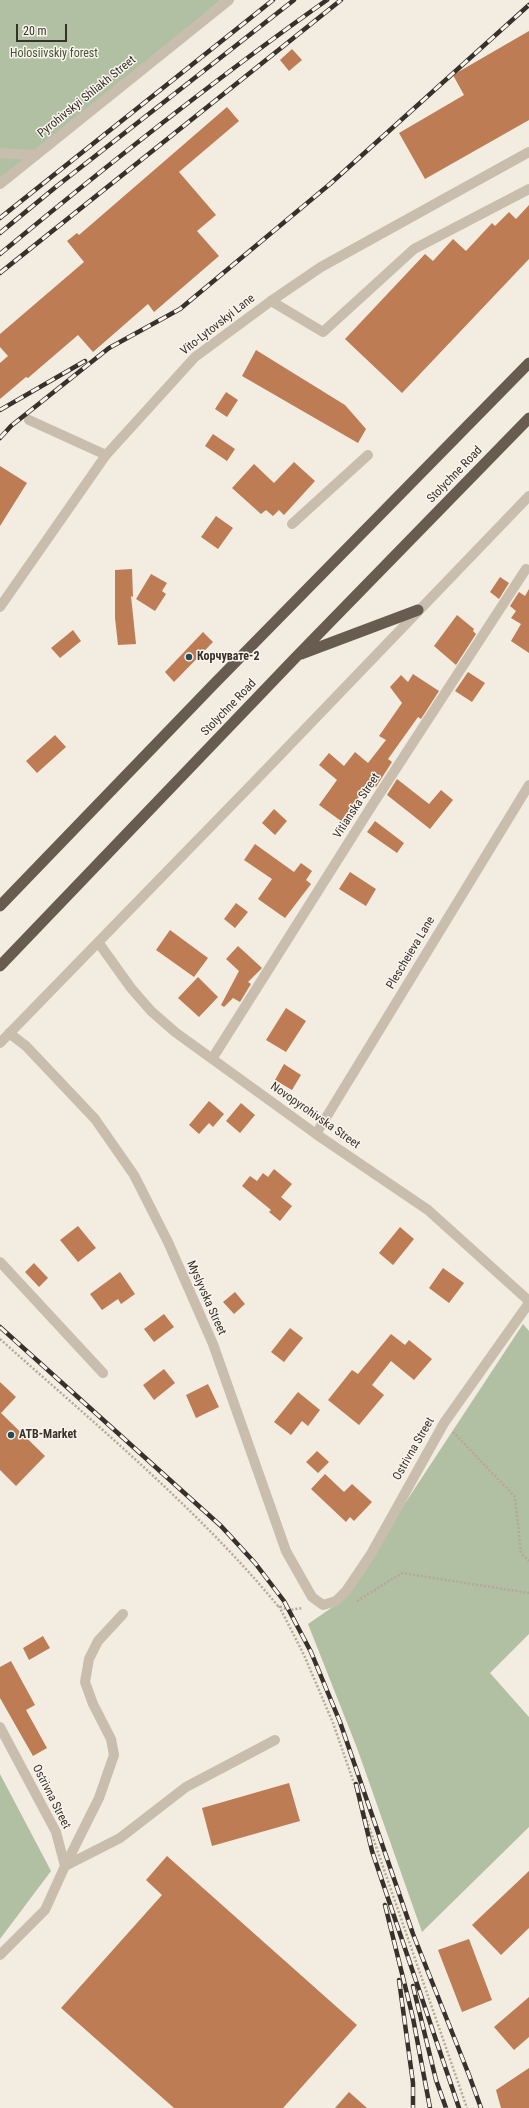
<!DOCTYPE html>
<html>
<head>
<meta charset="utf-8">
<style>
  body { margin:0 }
  #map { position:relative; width:529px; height:2108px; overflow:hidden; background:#f2ece1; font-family:"Roboto Condensed",sans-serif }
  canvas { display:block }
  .scale { position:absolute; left:16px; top:24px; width:51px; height:18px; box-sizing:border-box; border:2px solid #38312b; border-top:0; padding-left:5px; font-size:12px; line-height:14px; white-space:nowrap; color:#38312b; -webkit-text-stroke:3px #f9f5ed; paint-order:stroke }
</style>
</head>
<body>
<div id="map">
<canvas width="529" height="2108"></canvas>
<div class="scale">20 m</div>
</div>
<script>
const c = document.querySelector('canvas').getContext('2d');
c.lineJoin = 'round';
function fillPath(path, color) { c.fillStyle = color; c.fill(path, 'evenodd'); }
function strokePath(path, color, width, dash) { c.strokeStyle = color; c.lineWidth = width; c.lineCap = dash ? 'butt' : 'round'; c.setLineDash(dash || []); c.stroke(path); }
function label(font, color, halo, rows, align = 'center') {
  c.font = font + ' "Roboto Condensed",sans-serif'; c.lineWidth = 3; c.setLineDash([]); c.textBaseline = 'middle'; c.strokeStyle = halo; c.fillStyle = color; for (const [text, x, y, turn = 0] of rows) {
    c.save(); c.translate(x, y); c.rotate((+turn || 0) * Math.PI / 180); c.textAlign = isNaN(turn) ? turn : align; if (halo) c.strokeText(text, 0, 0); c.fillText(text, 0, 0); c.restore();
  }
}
fillPath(new Path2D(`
  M0,0H221L5,180L0,177Z
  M523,1324L529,1331V1634L490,1673L529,1717V1827L422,1932L357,1748L308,1624L340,1602Z
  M0,1774L51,1871L0,1939Z`), '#b1c0a2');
fillPath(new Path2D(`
  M529,31V120L425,179L399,133L464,95L453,75Z
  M292,49L302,60L289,71L280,60Z
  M227,107L239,121L179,172L216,215L197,231L219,256L154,312L148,304L93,352L78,335L28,378L26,377L0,399V363L8,356L0,347V334L84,262L67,241L77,233L79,235Z
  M529,205V259L402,393L345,339L425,254L433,261L453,239L466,251L492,223L495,226L509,212L516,219Z
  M256,350L345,405L366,429L358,443L242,376Z
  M226,392L238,400L227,417L215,409Z
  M213,434L235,449L227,461L205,446Z
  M294,462L315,481L284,515L279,510L273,516L266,510L261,514L232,488L254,464L274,483Z
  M0,466L27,483L0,526Z
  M216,516L233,528L218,549L201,537Z
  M132,569L133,597L131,596L136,644L118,645L115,618V570Z
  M151,574L167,583L162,591L166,594L155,611L136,599Z
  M500,577L509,583L499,599L490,592Z
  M529,589V653L511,641L521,624L511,618L516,611L510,606L519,592L525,596Z
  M457,615L474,629L473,631L476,634L456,665L434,646Z
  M73,630L81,641L60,658L51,648Z
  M203,632L213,642L174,682L165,672Z
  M468,672L485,683L472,702L455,691Z
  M413,674L439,691L421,719L418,717L388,759L392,762L376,787L370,782L341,821L319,805L337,780L319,765L329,753L344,766L355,752L368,763L386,740L379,736L402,703L390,687L401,675L408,682Z
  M55,735L66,747L37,773L26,761Z
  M397,779L429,804L441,790L453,800L430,829L387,795Z
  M274,809L287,821L275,835L262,823Z
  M375,821L404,843L397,853L367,832Z
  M255,844L294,872L301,863L312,871L306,880L311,884L285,918L258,899L272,879L244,860Z
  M350,872L376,889L366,906L339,889Z
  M236,903L248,912L235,928L224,919Z
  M170,930L208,958L194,977L156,950Z
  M238,946L262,968L248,982L251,984L240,1002L233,998L224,1007L221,1005L239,971L226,959Z
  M198,977L218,997L199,1017L178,998Z
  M286,1008L306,1021L286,1052L266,1040Z
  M284,1064L301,1075L292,1090L275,1080Z
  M209,1101L224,1114L213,1127L209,1123L199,1134L189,1125Z
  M241,1103L255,1115L240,1133L226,1121Z
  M274,1169L292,1184L281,1197L292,1206L280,1221L269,1212L271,1210L242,1186L250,1176L257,1181L263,1173L268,1177Z
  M78,1226L96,1248L78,1262L60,1240Z
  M400,1227L414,1239L393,1265L379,1253Z
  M34,1263L48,1278L39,1287L25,1272Z
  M443,1268L464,1283L449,1303L429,1288Z
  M120,1272L135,1294L121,1304L118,1299L102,1310L90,1294Z
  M235,1292L245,1304L234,1314L223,1302Z
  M164,1314L174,1327L154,1342L144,1329Z
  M290,1328L303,1338L284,1362L271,1352Z
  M391,1334L405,1345L409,1340L432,1359L414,1380L391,1361L372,1385L384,1395L359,1425L328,1400L352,1370L358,1374Z
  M164,1369L175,1383L154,1400L143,1385Z
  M0,1382L16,1397L1,1413L45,1456L16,1486L0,1470Z
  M208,1384L219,1407L196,1418L186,1395Z
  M298,1392L320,1410L308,1426L302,1421L291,1435L274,1422Z
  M317,1451L329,1462L318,1473L306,1462Z
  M325,1474L344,1492L352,1484L372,1502L354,1521L350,1517L346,1522L311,1489Z
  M43,1636L50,1648L29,1660L23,1648Z
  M11,1661L35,1705L26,1710L47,1748L33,1756L0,1698V1667Z
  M289,1783L300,1821L212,1846L202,1808Z
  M167,1856L357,2025L283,2108H174L61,2008L162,1895L146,1880Z
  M529,1871V1928L501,1955L472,1925Z
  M469,1939L492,2000L462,2012L438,1950Z
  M529,1997V2037L514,2050L494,2027Z
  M529,2068V2108H501L496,2090Z
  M349,2092L367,2108H335Z`), '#bd7c54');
strokePath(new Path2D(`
  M0,1339C96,1425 196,1507 278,1606L289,1610L303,1608
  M453,1432L515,1497L521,1553L529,1561
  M357,1601L402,1573L529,1593
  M279,1606L304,1655L333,1723L467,2108`), '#b5a898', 2.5, [2, 2]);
strokePath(new Path2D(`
  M0,153L36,155
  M271,301L323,332L414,249L529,189
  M29,420L106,455
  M292,524L368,455
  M0,1262L103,1373
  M65,1866L99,1798L114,1755L111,1739L93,1704L85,1682L89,1659L98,1641L123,1614
  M65,1866L120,1838L186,1787L275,1740`), '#c9bead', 10);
strokePath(new Path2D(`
  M0,607L106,455L195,357L271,301L321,267L529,152
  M98,942L131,988L151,1011L175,1032L316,1134L428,1210L529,1301
  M9,1033L26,1046L95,1119L134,1175L168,1242L213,1344L286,1551L312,1597L323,1605L336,1601L346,1591L371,1554L444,1423L529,1303
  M0,1043L257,779L529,496
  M212,1059L371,807L526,569
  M316,1134L529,785
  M0,1727L56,1832L65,1866L45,1910L0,1955`), '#c9bead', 10);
strokePath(new Path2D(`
  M0,184L229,0`), '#c9bead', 10);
strokePath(new Path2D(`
  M301,654L418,610
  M0,906L214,684L529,363
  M0,966L297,656L529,418`), '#685c50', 11);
const rail = new Path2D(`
  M0,218L273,0
  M0,233L57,186L294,0
  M0,254C106,166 214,80 327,0
  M0,273L341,0
  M0,410L85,361
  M0,438L11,426L109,348L180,309L330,184L529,5
  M0,1327L221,1526L255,1563L284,1601L311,1652L340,1722L413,1934L469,2075L481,2108
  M356,1784L372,1851L459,2108
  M385,1905L413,2018L430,2108
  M399,1980L413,2083V2108
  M413,1986L436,2080L446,2108`);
strokePath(rail, '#38312b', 4.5);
strokePath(rail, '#f9f5ed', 3, [9]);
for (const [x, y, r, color] of [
  [189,657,4,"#244c57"],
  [11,1435,4,"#244c57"]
]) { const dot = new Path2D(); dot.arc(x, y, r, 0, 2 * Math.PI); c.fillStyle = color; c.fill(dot); strokePath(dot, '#f9f5ed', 1.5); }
label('12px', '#425531', '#f9f5ed', [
  ["Holosiivskiy forest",54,54]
]);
label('12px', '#38312b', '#f9f5ed', [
  ["Pyrohivskyi Shliakh Street",87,97,-39],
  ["Vito-Lytovskyi Lane",218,325,-38],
  ["Stolychne Road",455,475,-46],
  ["Stolychne Road",229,708,-46],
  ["Vitianska Street",357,806,-57],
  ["Plescheieva Lane",411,953,-59],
  ["Novopyrohivska Street",315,1116,35],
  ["Myslyvska Street",206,1298,66],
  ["Ostrivna Street",414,1449,-60],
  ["Ostrivna Street",51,1797,63]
]);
label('bold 12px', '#38312b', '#f9f5ed', [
  ["Корчувате-2",197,657],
  ["ATB-Market",19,1435]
], 'left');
</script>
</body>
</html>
